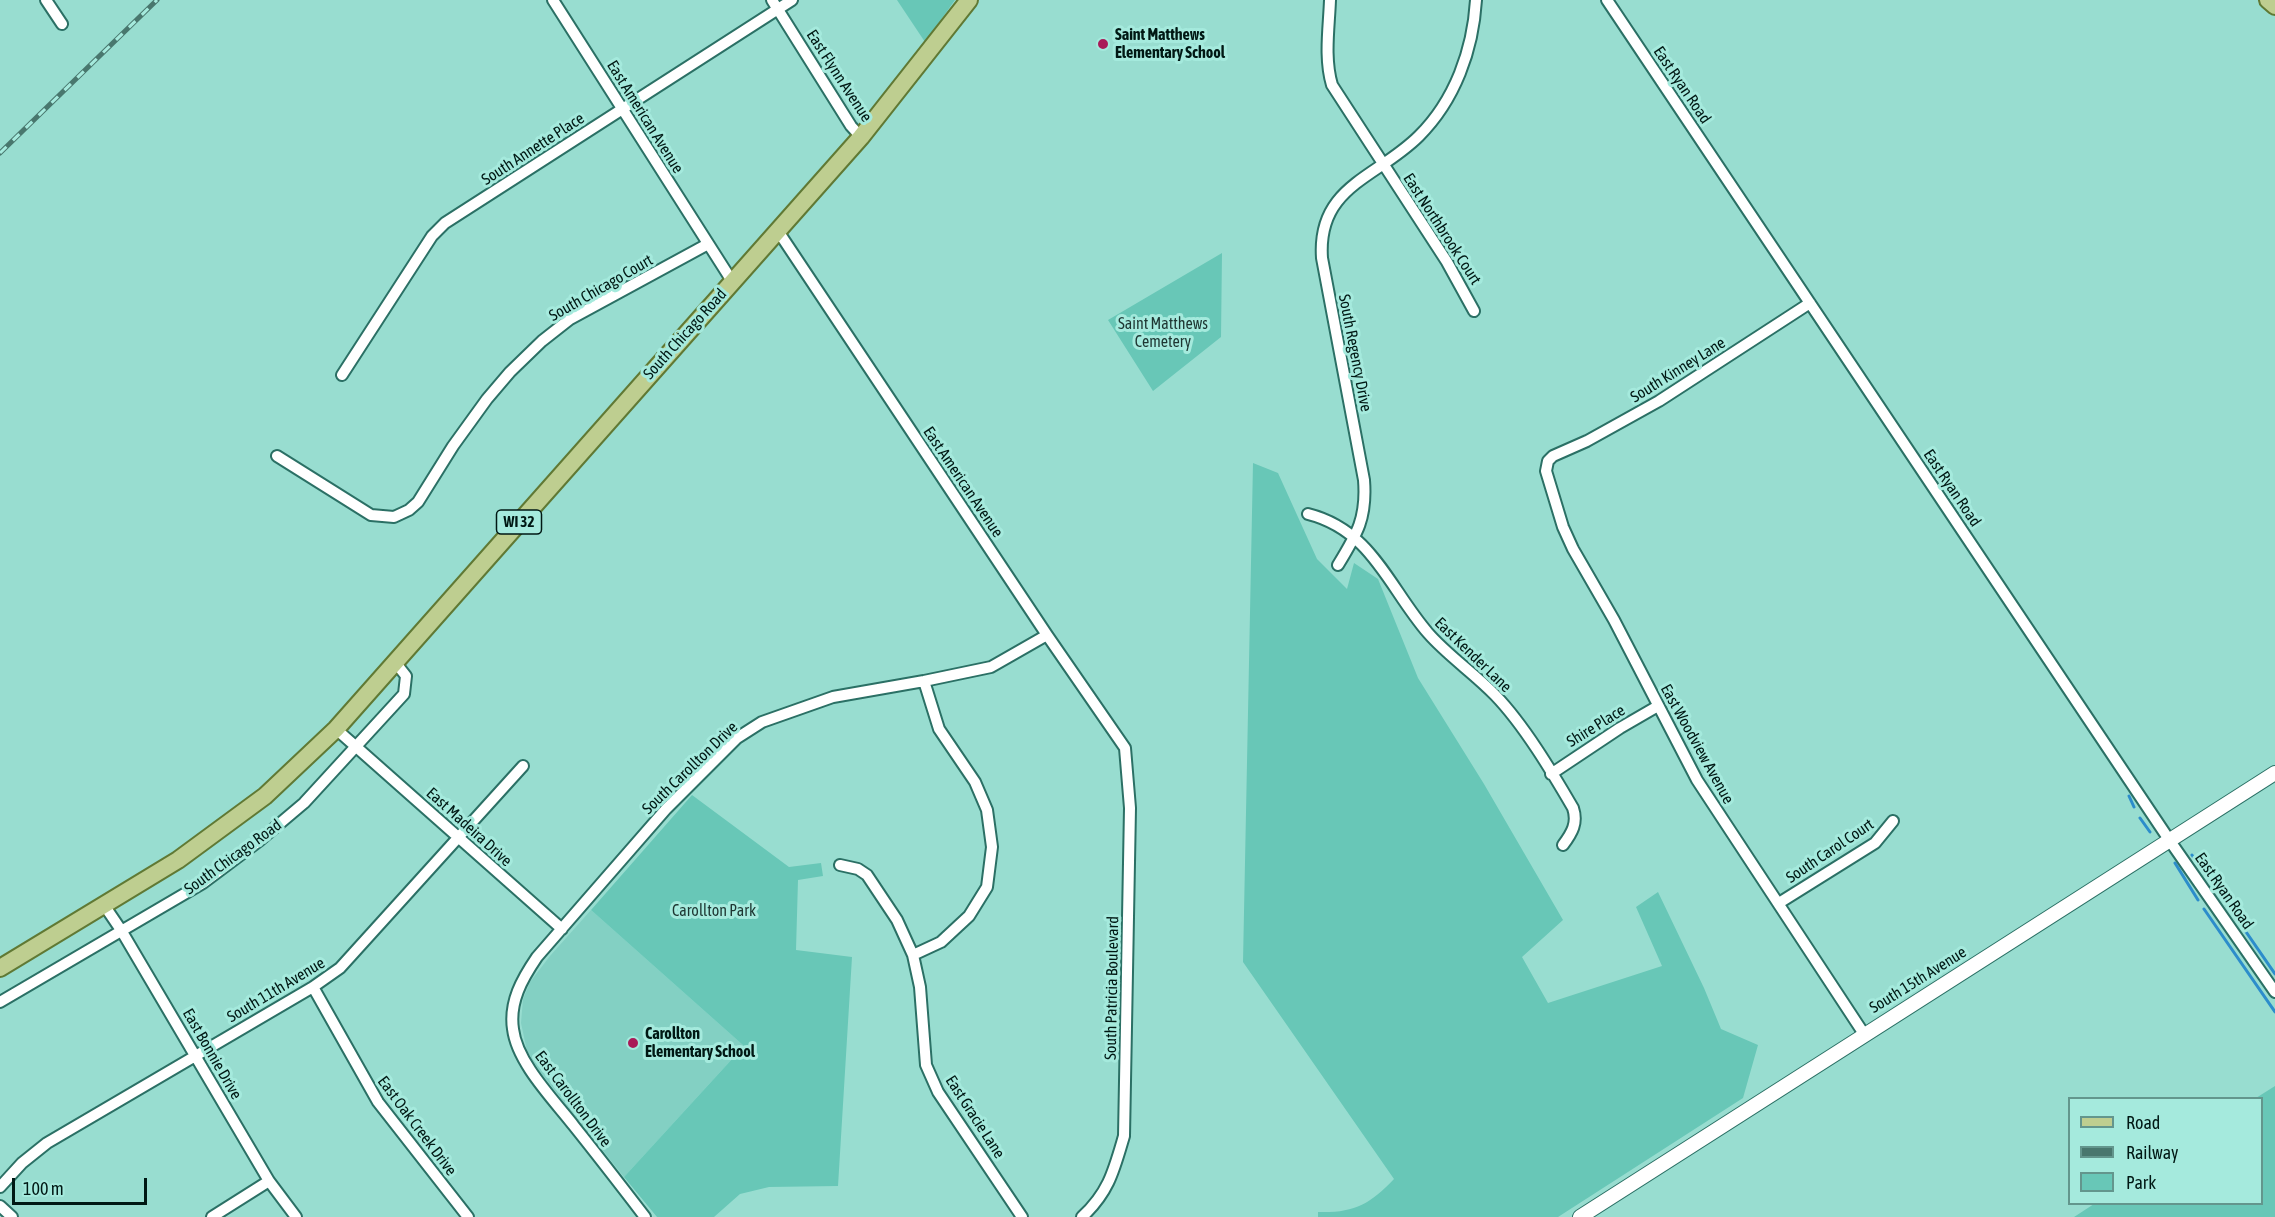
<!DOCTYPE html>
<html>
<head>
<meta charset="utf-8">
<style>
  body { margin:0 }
  #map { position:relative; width:2275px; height:1217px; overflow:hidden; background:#98ddd0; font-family:"Asap Condensed",sans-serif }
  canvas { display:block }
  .legend { position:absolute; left:2068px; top:1097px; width:195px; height:108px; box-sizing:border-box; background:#a5eadd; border:2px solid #63968d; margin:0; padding:8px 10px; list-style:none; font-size:18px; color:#001814 }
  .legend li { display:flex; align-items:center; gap:12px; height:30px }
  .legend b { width:30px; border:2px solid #63968d }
  .scale { position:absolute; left:12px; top:1178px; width:135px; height:27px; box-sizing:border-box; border:3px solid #001814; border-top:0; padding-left:8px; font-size:18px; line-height:21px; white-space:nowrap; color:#001814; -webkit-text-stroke:4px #a5eadd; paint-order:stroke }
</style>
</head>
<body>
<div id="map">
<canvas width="2275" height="1217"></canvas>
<ul class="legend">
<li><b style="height:8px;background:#bece90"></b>Road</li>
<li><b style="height:8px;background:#49776e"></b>Railway</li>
<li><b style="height:16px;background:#68c7b7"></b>Park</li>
</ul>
<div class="scale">100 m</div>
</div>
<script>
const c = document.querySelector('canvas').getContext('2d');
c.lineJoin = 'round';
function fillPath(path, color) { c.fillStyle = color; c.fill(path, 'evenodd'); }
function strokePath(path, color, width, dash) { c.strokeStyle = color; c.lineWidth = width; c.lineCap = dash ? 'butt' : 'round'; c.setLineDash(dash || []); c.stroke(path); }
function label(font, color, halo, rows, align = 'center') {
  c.font = font + ' "Asap Condensed",sans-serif'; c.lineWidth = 6; c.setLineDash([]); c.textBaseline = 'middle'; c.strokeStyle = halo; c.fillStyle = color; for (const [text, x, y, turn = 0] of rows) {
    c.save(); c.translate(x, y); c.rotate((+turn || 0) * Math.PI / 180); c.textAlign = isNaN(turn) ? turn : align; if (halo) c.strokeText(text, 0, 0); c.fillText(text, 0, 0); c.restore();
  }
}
fillPath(new Path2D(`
  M591,910L744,1046L624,1177L540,1072L527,1051L521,1023L523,999L530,982L550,956Z`), '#83d0c3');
fillPath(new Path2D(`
  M897,0H955L925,42Z
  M1222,253L1221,337L1153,391L1108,320Z
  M1253,463L1278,473L1317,559L1347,589L1354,563L1378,579L1418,678L1484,784L1563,920L1522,957L1548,1003L1662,966L1636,907L1658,892L1704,988L1721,1029L1758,1045L1743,1098L1558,1217H1318V1212C1354,1213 1369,1205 1394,1179L1243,962Z
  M692,795L789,867L821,863L823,876L798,880L796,950L852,957L838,1186L769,1187L740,1194L714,1217H657L624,1177L744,1046L591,910Z
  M2275,1086V1217H2074L2094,1204H2262V1098H2256Z`), '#68c7b7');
strokePath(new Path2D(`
  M2129,796L2134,807
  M2140,818L2150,832
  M2192,855L2224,900
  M2175,863L2198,900
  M2204,909L2275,1012
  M2233,913L2275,974`), '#2c8dcb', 3);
const street = new Path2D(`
  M46,0L62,24
  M553,0L732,281
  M772,0L851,126L861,137
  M1330,0C1329,28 1324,58 1332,85L1447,262L1474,311
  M1607,0L2170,841L2275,992
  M778,231L1047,635L1125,748L1130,808L1124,1136C1114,1170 1109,1192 1082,1217
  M1810,303L1659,401L1587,441L1553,456L1548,461L1546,471L1563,527L1573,549L1614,620L1697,780L1864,1034
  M342,375L432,236L445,223L792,0
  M277,456L371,515L394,517L409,510L418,502L453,446L487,399L510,372L542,341L570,319L708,244
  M1308,514C1372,530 1389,588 1428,633C1448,656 1474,673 1495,695C1524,725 1552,772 1573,808C1578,823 1572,833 1563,845
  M1338,565C1357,534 1367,518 1364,480L1322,258C1317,186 1377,178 1419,136C1455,100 1473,50 1476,0
  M336,729L562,929
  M1551,774L1620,728L1658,706
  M840,865L858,869L867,875L897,920L913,955L920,987L926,1065L938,1092L1022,1217
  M1779,903L1875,843L1893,821
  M104,905L121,930L269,1181L296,1217
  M913,955L941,942L969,916L987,887L992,847L987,810L975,782L939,729L924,681
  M313,987L378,1102L468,1217
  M0,1002L203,883L259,841L304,803L404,694L406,676L395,662
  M0,1187L22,1163L47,1143L313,987L340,968L523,766
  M0,1206L12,1217
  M212,1217L269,1181
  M645,1217C622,1187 598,1156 574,1126C554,1100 517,1063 513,1029C509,1002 522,979 537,957L666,809L737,738L762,722L833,697L924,681L991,667L1047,635`);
const secondary = new Path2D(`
  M1580,1217L2275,773`);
const primary = new Path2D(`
  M2268,0L2275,6
  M0,968L178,860L265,796L336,729L861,137L969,0`);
strokePath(street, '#2b7065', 14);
strokePath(secondary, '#2b7065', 16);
strokePath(primary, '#607934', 20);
strokePath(street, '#fff', 10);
strokePath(secondary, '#fff', 14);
strokePath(primary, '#bece90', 16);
const rail = new Path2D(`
  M0,153L157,0`);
strokePath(rail, '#49776e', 5);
strokePath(rail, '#a5eadd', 3, [9]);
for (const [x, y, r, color] of [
  [1103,44,6,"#a91a58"],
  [633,1043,6,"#a91a58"]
]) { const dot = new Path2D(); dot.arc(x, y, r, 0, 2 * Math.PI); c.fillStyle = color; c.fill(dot); strokePath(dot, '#a5eadd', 2); }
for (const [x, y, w] of [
  [519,522,45]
]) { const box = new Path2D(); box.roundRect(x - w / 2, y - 12, w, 24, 4.5); c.fillStyle = '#a5eadd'; c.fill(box); strokePath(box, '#001814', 1.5); }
label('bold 15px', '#001814', null, [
  ["WI 32",519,522]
]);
label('bold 16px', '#001814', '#a5eadd', [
  ["Saint Matthews",1115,35],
  ["Elementary School",1115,53],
  ["Carollton",645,1034],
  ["Elementary School",645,1052]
], 'left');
label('16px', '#001814', '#a5eadd', [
  ["East Flynn Avenue",839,76,57],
  ["East Ryan Road",1682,85,56],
  ["East American Avenue",645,117,58],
  ["South Annette Place",533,149,-33],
  ["East Northbrook Court",1442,229,57],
  ["South Chicago Court",601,288,-30],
  ["South Chicago Road",685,334,-48],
  ["South Regency Drive",1355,353,79],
  ["South Kinney Lane",1678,370,-32],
  ["East American Avenue",963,482,56],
  ["East Ryan Road",1952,488,56],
  ["East Kender Lane",1473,655,44],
  ["Shire Place",1596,726,-32],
  ["East Woodview Avenue",1697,744,61],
  ["South Carollton Drive",690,768,-44],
  ["East Madeira Drive",469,827,42],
  ["South Carol Court",1830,851,-34],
  ["South Chicago Road",233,857,-36],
  ["East Ryan Road",2224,891,55],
  ["South 15th Avenue",1918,980,-32],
  ["South Patricia Boulevard",1112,988,-89],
  ["South 11th Avenue",276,990,-31],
  ["East Bonnie Drive",212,1054,60],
  ["East Carollton Drive",573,1099,53],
  ["East Gracie Lane",975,1117,57],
  ["East Oak Creek Drive",417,1126,53]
]);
label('16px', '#1e3632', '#a5eadd', [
  ["Saint Matthews",1163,324],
  ["Cemetery",1163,342],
  ["Carollton Park",714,911]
]);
</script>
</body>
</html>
